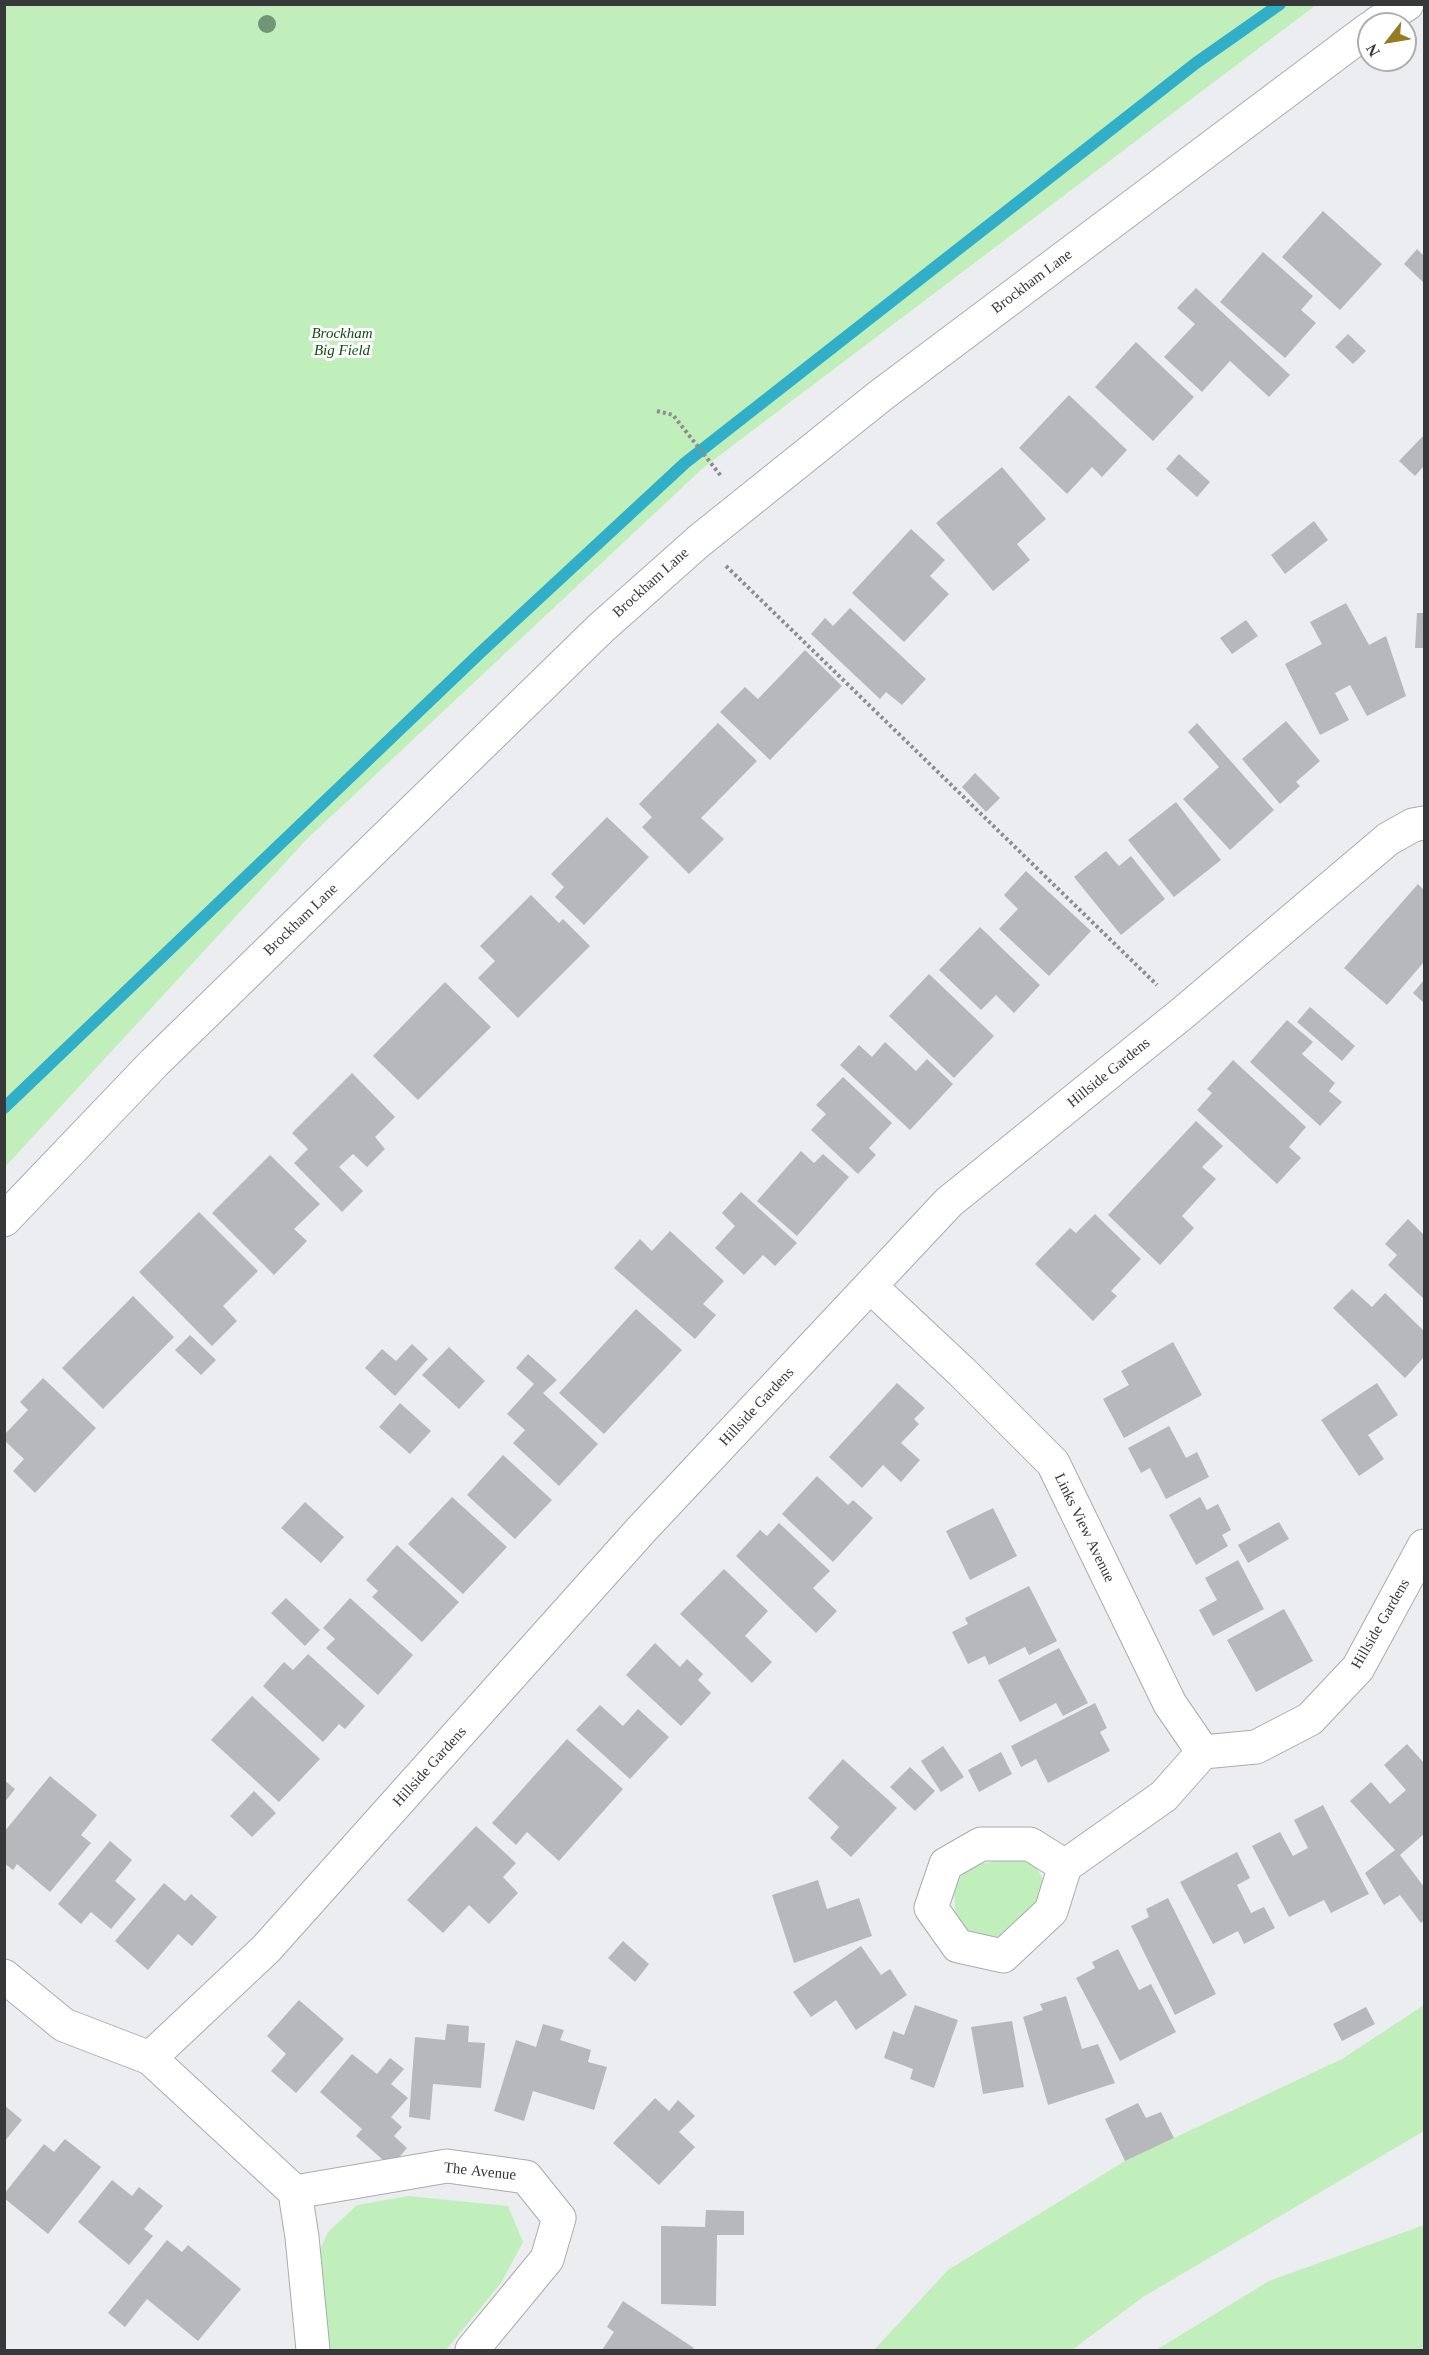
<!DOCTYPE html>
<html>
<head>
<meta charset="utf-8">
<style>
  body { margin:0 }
  #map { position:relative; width:1429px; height:2355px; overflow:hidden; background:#ecedf0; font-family:Georgia,serif }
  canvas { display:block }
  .frame { position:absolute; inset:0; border:6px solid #373839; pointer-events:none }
  .north { position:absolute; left:1357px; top:12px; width:60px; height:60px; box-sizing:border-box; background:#fff; border:2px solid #afafb0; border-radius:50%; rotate:239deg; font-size:16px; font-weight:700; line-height:24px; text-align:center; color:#373839 }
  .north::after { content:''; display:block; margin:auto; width:21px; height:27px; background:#967b23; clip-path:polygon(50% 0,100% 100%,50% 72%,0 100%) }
</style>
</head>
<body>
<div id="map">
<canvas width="1429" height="2355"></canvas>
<div class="frame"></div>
<div class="north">N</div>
</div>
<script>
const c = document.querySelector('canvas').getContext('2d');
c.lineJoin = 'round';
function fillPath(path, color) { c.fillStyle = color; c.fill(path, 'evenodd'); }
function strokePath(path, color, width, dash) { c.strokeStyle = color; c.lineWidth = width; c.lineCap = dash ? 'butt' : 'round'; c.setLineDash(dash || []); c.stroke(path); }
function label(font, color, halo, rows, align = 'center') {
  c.font = font + ' Georgia,serif'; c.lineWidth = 6; c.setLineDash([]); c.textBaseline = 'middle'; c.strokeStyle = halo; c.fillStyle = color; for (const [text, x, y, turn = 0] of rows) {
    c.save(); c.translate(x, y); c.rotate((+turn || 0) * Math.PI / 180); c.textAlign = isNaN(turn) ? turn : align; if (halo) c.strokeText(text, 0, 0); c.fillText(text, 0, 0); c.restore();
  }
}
fillPath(new Path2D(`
  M5,4H1316V5L703,468L307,839L5,1167Z
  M1001,1860L1033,1861L1045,1883L1046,1896L1004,1935L980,1940L956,1922L954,1890L966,1867Z
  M1424,2005V2131L1143,2297L1072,2350H874L948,2270L1125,2161L1342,2059Z
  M408,2196L508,2206L523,2242L501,2283L446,2350H327L315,2261L328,2232L357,2205Z
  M1424,2225V2350H1156L1269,2281Z`), '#c0efbc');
strokePath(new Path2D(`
  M4,1108L481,652L685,463L1196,63L1280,4`), '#31afc8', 12);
fillPath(new Path2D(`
  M1323,211L1382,264L1340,310L1282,257Z
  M1417,249L1424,256V283L1404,264Z
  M1263,252L1313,296L1301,310L1316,323L1285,358L1220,302Z
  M1196,288L1290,375L1269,397L1230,361L1202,392L1164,357L1195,324L1177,308Z
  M1348,334L1366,351L1353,364L1335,347Z
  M1136,342L1194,397L1153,441L1095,387Z
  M1069,395L1127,450L1102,477L1092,467L1067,494L1019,448Z
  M1424,435V466L1415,476L1399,461Z
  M1179,454L1210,482L1197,497L1166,469Z
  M1002,467L1046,519L1017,544L1030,560L993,591L936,523Z
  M1314,521L1328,540L1285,574L1271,555Z
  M911,529L945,560L930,576L949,594L904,642L852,593Z
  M1346,603L1369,645L1386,636L1406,696L1367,716L1350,685L1335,693L1349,720L1320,735L1285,664L1322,644L1310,622Z
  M850,608L926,679L902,705L886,692L880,699L811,634L825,618L833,626Z
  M1417,613H1424V648H1415Z
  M1246,620L1258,636L1232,654L1220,638Z
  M805,650L842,686L770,760L720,712L745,687L758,699Z
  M1286,721L1320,761L1296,782L1300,786L1280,804L1242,759Z
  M718,723L757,761L701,818L724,839L689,874L642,827L652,817L639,804Z
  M1197,723L1274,810L1230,850L1183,799L1219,767L1188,732Z
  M975,773L1000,798L986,812L962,787Z
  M1176,802L1221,860L1174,897L1128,840Z
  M607,817L649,857L584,925L555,897L564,887L551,874Z
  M1106,851L1119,866L1131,856L1165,899L1121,935L1074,877Z
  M1026,871L1091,931L1049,976L999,929L1018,909L1004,895Z
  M1418,884L1424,890V962L1387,1005L1344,968Z
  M531,895L559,923L563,919L590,946L518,1018L478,978L495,961L480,946Z
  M980,927L1040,985L1014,1013L996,995L981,1010L939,970Z
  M929,974L994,1036L954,1078L889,1016Z
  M1424,980V1003L1413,993Z
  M445,982L491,1027L418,1100L373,1056Z
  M1310,1007L1355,1046L1342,1061L1297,1022Z
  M1287,1020L1313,1042L1302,1054L1335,1083L1329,1091L1342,1102L1320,1126L1250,1062Z
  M885,1042L916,1071L927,1059L953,1084L910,1130L840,1065L859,1045L872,1057Z
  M1233,1060L1306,1127L1289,1147L1301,1158L1277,1184L1197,1110L1212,1093L1207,1089Z
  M352,1073L395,1117L375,1137L385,1149L367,1167L353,1154L339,1167L363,1191L342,1212L294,1163L308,1149L292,1133Z
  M843,1077L892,1123L869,1148L876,1155L858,1174L811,1130L826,1114L816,1105Z
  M1196,1121L1223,1146L1202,1167L1216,1179L1182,1216L1194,1228L1160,1265L1108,1215Z
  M801,1151L814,1163L823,1154L849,1177L797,1236L757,1201Z
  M270,1155L320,1204L294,1229L307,1241L274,1275L212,1213Z
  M741,1192L797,1243L775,1266L763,1255L744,1275L715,1248L735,1226L722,1213Z
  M199,1212L258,1271L223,1306L237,1321L212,1346L139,1272Z
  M1095,1214L1141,1259L1111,1291L1117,1296L1093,1321L1035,1264L1070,1228L1076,1233Z
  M1408,1219L1424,1235V1299L1388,1265L1397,1255L1385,1244Z
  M670,1231L724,1281L703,1304L716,1315L695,1339L614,1268L640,1239L652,1251Z
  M1352,1289L1372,1307L1385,1293L1424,1331V1357L1405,1378L1333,1308Z
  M133,1296L174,1337L103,1409L62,1368Z
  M636,1309L682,1350L604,1434L559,1393Z
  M190,1335L216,1360L201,1375L175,1350Z
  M1173,1342L1202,1395L1124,1438L1103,1399L1129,1385L1121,1371Z
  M412,1344L428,1359L395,1396L365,1368L382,1349L396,1361Z
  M449,1347L485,1381L459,1409L422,1375Z
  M528,1354L557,1380L543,1393L598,1444L559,1486L513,1443L525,1430L507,1414L534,1384L516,1368Z
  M43,1378L96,1428L35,1493L13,1471L24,1459L4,1440V1435L28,1410L20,1402Z
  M897,1383L925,1408L914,1419L919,1424L901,1443L920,1460L901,1482L883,1465L862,1488L829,1457Z
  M1377,1383L1398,1415L1368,1435L1384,1459L1359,1476L1321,1420Z
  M400,1403L431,1431L410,1454L379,1427Z
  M1169,1426L1186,1458L1197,1452L1209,1477L1166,1499L1150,1468L1141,1473L1128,1448Z
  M503,1455L552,1500L515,1539L467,1495Z
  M817,1476L848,1505L853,1500L873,1518L833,1562L782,1514Z
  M452,1497L507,1547L463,1594L408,1544Z
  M1200,1497L1207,1510L1218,1504L1231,1530L1222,1535L1228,1546L1196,1565L1169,1515Z
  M305,1502L344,1537L321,1563L281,1528Z
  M993,1508L1017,1556L970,1580L946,1531Z
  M1279,1522L1289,1539L1248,1563L1238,1545Z
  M779,1523L830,1571L813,1588L837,1611L816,1633L736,1556L760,1530L767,1536Z
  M397,1545L459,1602L422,1642L372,1597L378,1591L366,1580Z
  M1238,1560L1264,1609L1213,1636L1199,1610L1217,1600L1205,1578Z
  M724,1569L768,1611L745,1636L772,1662L752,1683L680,1614Z
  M1029,1586L1057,1641L1029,1655L1025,1647L989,1665L985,1656L968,1664L952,1632L968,1624L965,1618Z
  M286,1598L320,1630L305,1646L271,1613Z
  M350,1598L413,1655L378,1695L326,1648L335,1639L323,1628Z
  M1284,1609L1313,1661L1256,1692L1227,1640Z
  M655,1643L680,1667L687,1659L703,1674L698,1680L711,1693L681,1726L626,1675Z
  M1059,1648L1088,1703L1063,1716L1056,1703L1020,1722L998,1680Z
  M308,1654L365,1706L345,1729L339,1724L323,1742L263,1686L284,1662L293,1670Z
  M252,1696L320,1759L279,1802L211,1740Z
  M1095,1703L1107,1728L1100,1732L1110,1751L1048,1783L1036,1759L1021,1767L1011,1746Z
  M600,1705L623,1726L638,1709L669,1737L630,1779L576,1730Z
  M567,1739L623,1789L559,1861L527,1832L516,1845L492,1823Z
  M1407,1744L1424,1763V1834L1400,1855L1424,1887V1920L1421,1923L1400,1895L1384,1905L1365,1873L1395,1850L1350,1801L1371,1782L1390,1804L1406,1790L1384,1765Z
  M943,1746L964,1777L941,1792L921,1761Z
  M1001,1752L1012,1774L979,1792L968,1770Z
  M843,1759L897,1808L851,1857L830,1838L839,1827L808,1798Z
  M910,1767L935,1791L915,1811L890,1787Z
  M50,1776L97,1815L81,1835L91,1843L50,1892L17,1864L13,1870L4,1863V1832Z
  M4,1780L15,1789L4,1803Z
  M254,1791L276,1813L252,1837L230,1816Z
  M1323,1805L1369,1894L1331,1913L1324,1900L1289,1917L1252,1846L1280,1832L1293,1856L1308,1848L1294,1820Z
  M476,1826L516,1863L503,1877L518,1893L489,1924L469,1905L443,1933L407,1900Z
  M110,1841L132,1860L115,1881L136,1899L111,1929L91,1912L81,1924L58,1904Z
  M1237,1852L1250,1878L1237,1885L1251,1913L1264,1907L1275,1928L1244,1944L1238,1931L1213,1944L1180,1882Z
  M818,1880L827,1909L859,1898L872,1936L794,1963L772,1895Z
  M164,1883L185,1901L191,1894L217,1917L192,1946L178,1934L148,1970L115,1941Z
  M1168,1898L1216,1994L1175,2015L1131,1926L1149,1917L1146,1909Z
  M623,1941L649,1964L635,1982L608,1958Z
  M861,1946L881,1975L890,1969L907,1995L856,2030L836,2000L811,2017L793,1992Z
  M1118,1949L1139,1990L1151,1984L1176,2032L1120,2061L1076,1978L1095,1968L1092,1962Z
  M1066,1996L1082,2049L1098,2044L1115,2083L1048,2105L1023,2017L1043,2010L1040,2004Z
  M299,2000L344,2039L296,2093L271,2071L286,2054L267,2036Z
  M915,2005L958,2020L934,2088L910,2079L913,2069L884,2058L893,2031L904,2035Z
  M1366,2007L1375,2024L1342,2041L1333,2024Z
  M1012,2021L1024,2087L983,2094L971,2027Z
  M447,2024L469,2026L468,2042L485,2043L481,2088L433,2084L430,2120L409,2117L415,2037L445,2040Z
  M543,2024L564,2030L560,2040L591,2050L588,2062L607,2067L594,2110L533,2091L524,2121L494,2111L516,2040L536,2047Z
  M352,2054L377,2074L390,2058L404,2069L391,2084L408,2098L391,2117L402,2127L394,2136L407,2148L391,2167L356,2136L362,2129L320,2092Z
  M655,2098L669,2111L678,2100L695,2116L679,2132L695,2147L659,2185L613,2143Z
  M1138,2103L1146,2118L1161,2112L1174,2138L1125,2161L1105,2119Z
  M4,2105L22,2120L4,2142Z
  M65,2139L101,2167L48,2234L4,2198V2194L44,2144L54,2152Z
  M112,2180L132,2196L139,2187L163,2206L144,2229L153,2236L129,2265L78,2222Z
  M706,2210L744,2211V2235H717L716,2306L661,2304V2226L705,2227Z
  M167,2240L182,2252L188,2245L241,2289L198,2341L147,2299L125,2327L108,2313Z
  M623,2301L694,2348L692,2350H602L614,2332L607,2327Z`), '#b7b8bb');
const minor = new Path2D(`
  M870,1286L962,1372L1053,1463L1170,1704L1203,1752
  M1065,1866L1030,1844H981L946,1864L931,1908L958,1946L1003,1956L1051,1911L1065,1866L1164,1796L1203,1752L1256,1747L1310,1719L1358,1668L1424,1546
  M4,1976L64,2025L150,2058L295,2192L302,2237L313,2350
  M150,2058L266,1949L641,1530L949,1202L1184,1012L1388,839L1413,825L1424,823
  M295,2192L447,2166L526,2177L559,2218L547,2259L472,2350`);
const tertiary = new Path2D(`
  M1376,24L1407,4
  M4,1220L154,1063L601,628L699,541L880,396L1369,29`);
strokePath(minor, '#aaabae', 35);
strokePath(tertiary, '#aaabae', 35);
strokePath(new Path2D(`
  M657,411L673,415L721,476
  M726,566L1157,985`), '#8c8d8f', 4, [3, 3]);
strokePath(minor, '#fff', 33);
strokePath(tertiary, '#fff', 33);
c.fillStyle = '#729675';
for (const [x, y] of [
  [267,24]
]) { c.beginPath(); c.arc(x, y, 9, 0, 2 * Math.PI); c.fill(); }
label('15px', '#373839', '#fff', [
  ["Brockham Lane",1032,282,-37],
  ["Brockham Lane",651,583,-42],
  ["Brockham Lane",301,920,-44],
  ["Hillside Gardens",1109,1073,-39],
  ["Hillside Gardens",757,1407,-47],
  ["Links View Avenue",1084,1528,64],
  ["Hillside Gardens",1381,1624,-60],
  ["Hillside Gardens",430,1767,-48],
  ["The Avenue",480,2172,6]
]);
label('italic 15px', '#0f4f10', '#fff', [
  ["Brockham",342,334],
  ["Big Field",342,351]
]);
</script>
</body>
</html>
